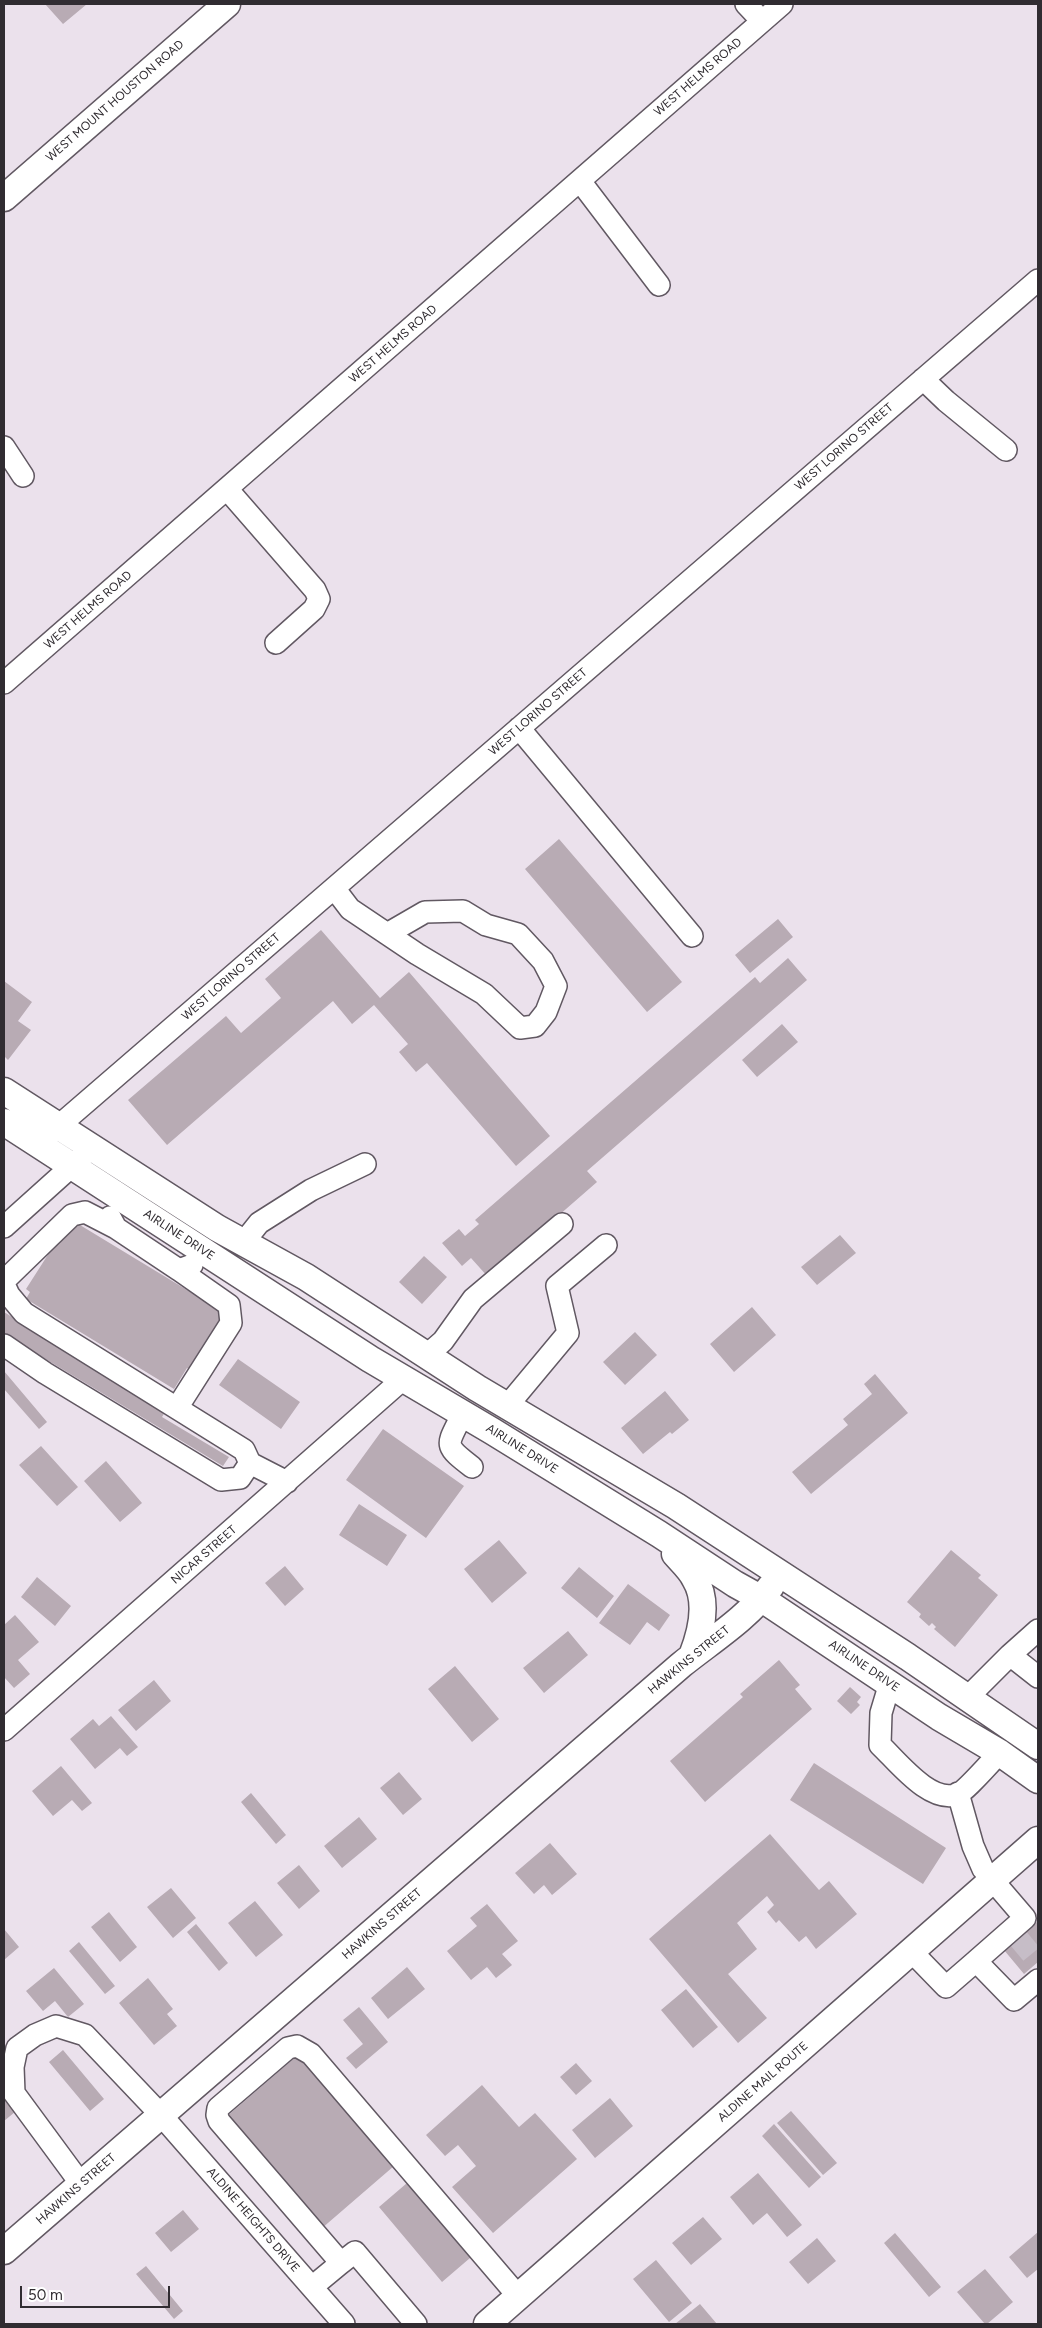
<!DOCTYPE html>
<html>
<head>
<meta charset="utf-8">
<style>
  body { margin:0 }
  #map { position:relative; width:1042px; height:2328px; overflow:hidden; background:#ebe1ec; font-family:Figtree,sans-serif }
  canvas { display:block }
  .frame { position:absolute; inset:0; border:5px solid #302c31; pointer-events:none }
  .scale { position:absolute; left:20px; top:2286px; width:150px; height:22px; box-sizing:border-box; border:2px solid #302c31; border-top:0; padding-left:6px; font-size:15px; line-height:18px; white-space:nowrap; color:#302c31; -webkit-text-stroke:4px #fff; paint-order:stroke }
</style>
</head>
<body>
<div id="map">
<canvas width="1042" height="2328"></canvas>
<div class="frame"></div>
<div class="scale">50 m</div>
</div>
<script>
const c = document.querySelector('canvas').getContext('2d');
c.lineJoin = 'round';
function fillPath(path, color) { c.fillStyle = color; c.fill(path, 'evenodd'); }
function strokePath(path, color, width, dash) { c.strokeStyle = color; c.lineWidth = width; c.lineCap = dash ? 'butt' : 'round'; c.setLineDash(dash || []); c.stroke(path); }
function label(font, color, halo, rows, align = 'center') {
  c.font = font + ' Figtree,sans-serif'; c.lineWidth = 5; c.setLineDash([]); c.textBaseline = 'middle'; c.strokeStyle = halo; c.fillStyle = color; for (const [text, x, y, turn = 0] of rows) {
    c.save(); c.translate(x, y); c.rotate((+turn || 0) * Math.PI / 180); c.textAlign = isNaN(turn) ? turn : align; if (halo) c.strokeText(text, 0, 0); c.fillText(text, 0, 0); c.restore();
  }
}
fillPath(new Path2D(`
  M45,4H87L63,24Z
  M559,839L682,982L647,1012L525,869Z
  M778,919L793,937L750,973L735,955Z
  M321,930L380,998L409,972L550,1136L516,1166L427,1063L416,1072L399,1052L408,1044L374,1005L352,1024L333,1001L167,1145L128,1100L226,1016L241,1033L281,998L265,979Z
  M788,958L807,980L587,1171L597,1182L488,1277L471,1258L462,1266L442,1243L459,1229L465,1236L479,1224L475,1220L755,977L760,983Z
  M4,981L32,1002L18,1021L31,1030L8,1060L4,1056Z
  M782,1024L798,1042L757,1077L742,1060Z
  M75,1222L225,1313L190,1370L187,1368L174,1389L26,1299L30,1292L26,1289L58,1239Z
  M840,1235L856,1253L817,1285L801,1267Z
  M424,1256L447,1277L422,1304L399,1282Z
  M752,1307L776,1335L734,1372L710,1344Z
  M4,1312L165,1412L162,1417L229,1457L223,1466L4,1334Z
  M635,1332L657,1355L625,1385L603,1362Z
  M238,1359L300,1402L281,1429L219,1385Z
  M4,1371L47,1422L39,1429L4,1389Z
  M875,1374L908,1413L811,1494L792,1472L848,1425L843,1419L872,1394L864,1384Z
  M665,1391L689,1420L672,1434L670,1432L643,1454L621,1428Z
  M383,1429L464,1486L426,1538L346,1480Z
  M41,1446L78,1487L57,1506L19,1465Z
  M106,1461L142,1503L120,1522L84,1481Z
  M359,1504L407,1535L387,1566L339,1535Z
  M499,1540L527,1573L492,1603L464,1569Z
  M951,1550L981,1575L978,1578L998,1595L955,1647L934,1629L936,1627L932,1623L929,1626L919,1617L921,1614L907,1602Z
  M285,1566L304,1589L285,1606L265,1583Z
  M579,1567L614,1596L597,1618L561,1588Z
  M37,1577L71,1606L55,1626L21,1597Z
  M628,1584L670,1615L659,1631L647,1622L630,1645L599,1623Z
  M15,1615L39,1642L18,1660L30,1674L14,1688L4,1677V1625Z
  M568,1631L588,1655L544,1693L523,1668Z
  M779,1660L800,1685L795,1689L812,1709L705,1802L670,1761L743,1697L740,1694Z
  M455,1666L499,1719L472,1742L428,1689Z
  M154,1680L171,1701L136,1731L118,1710Z
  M850,1687L861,1697L857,1702L860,1705L851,1714L837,1701Z
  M111,1716L138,1747L127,1756L120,1748L95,1769L70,1739L93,1719L99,1726Z
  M814,1763L946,1848L923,1884L790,1800Z
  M61,1766L92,1803L82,1811L72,1800L53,1816L32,1791Z
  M399,1772L422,1799L403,1815L380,1788Z
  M251,1793L286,1835L276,1844L241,1802Z
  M359,1817L377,1839L342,1868L324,1846Z
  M770,1834L819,1890L829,1881L857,1914L816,1949L806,1936L799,1942L779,1920L776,1923L767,1912L774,1905L767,1896L737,1923L757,1949L728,1974L767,2018L738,2043L649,1939Z
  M550,1843L577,1874L552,1895L544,1885L534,1894L515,1873Z
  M299,1865L320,1891L299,1909L277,1883Z
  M171,1888L196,1918L173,1938L147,1907Z
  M255,1901L283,1935L256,1957L228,1923Z
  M487,1904L518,1941L502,1954L512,1965L496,1978L487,1967L471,1980L447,1951L477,1926L470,1918Z
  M109,1912L137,1947L120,1962L91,1927Z
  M1038,1921V1962L1024,1974L1004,1950Z
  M196,1924L228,1963L219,1971L187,1932Z
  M4,1929L19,1947L4,1960Z
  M79,1942L115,1986L105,1994L69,1951Z
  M407,1967L425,1989L388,2019L371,1998Z
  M54,1968L84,2004L68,2017L55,2001L43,2011L26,1991Z
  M148,1978L173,2009L167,2014L177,2026L154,2045L119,2003Z
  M686,1989L718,2027L693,2048L661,2010Z
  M359,2007L388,2042L356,2069L346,2058L363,2044L343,2020Z
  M63,2050L104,2099L90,2111L49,2062Z
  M299,2054L394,2166L321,2229L225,2118Z
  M576,2063L592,2081L576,2095L560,2077Z
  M482,2085L519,2127L535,2113L577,2159L493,2233L452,2187L476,2166L458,2145L445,2156L426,2135Z
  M4,2098L15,2112L4,2121Z
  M610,2098L633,2126L595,2158L572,2130Z
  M791,2111L837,2163L823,2175L777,2123Z
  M774,2124L821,2177L809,2188L762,2136Z
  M758,2173L802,2225L787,2237L767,2213L753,2225L730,2197Z
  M414,2177L477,2252L442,2282L379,2207Z
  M183,2210L199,2229L171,2252L155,2233Z
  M703,2217L722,2239L691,2265L672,2243Z
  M1038,2232V2269L1027,2278L1009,2257Z
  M895,2233L941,2287L929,2297L884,2243Z
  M817,2238L836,2261L808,2284L789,2262Z
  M656,2260L692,2303L669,2322L633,2279Z
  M146,2266L183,2311L174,2319L136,2274Z
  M985,2269L1013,2302L987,2324H985L957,2292Z
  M700,2304L717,2324H675Z`), '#b8abb4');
strokePath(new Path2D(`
  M1018,1938L1038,1962`), '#c6bdc7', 21, [21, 11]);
const minor = new Path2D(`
  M746,4L762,21
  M580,181L659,285
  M923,379L946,401L1006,450
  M4,447L23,476
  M227,489L315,590L319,599L314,609L276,643
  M4,683L782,4
  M519,728L692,936
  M334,888L350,909L417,954L484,994L520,1028L535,1026L546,1012L556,986L543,961L518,934L486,925L463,911L425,912L387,934
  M47,1136L1038,280
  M110,1217L116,1228L179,1270L192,1265
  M4,1227L83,1156
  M243,1243L259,1223L311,1190L365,1164
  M4,1281L72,1215L85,1212L116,1228
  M4,1284L9,1295L24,1313L244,1450L250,1463L287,1482
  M4,1345L45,1373L221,1480L240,1478L250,1463
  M427,1355L443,1341L473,1299L562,1224
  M508,1405L568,1333L557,1286L606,1245
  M177,1408L231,1323L229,1305L179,1270
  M463,1413C447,1446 442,1444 472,1467
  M1010,1655L1038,1677
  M890,1683L881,1713L880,1745C898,1762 931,1805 958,1794C967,1790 991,1761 1000,1753
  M967,1698L1010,1655L1038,1630
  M4,1730L403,1379
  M958,1793L973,1846L983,1869L1025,1918L976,1961
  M911,1951L946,1987L976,1961L1014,2000L1038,1980
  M81,2184L14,2093L13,2067L17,2048L35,2035L56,2026L85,2035L161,2115L344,2324
  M341,2263L355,2252L416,2324
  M312,2287L341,2263L219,2121L217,2115L218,2108L288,2048L297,2046L311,2054L518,2296`);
const major = new Path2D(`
  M4,198L227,4
  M4,1091L217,1228L306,1277L477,1388L676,1506L908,1657L1038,1746
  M4,1122L370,1359L492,1431L659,1534L735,1584L762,1599L939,1717L1000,1753L1038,1780
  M675,1554C682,1562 691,1570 695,1579C709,1602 701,1633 692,1656
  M4,2251L681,1665C712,1640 748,1618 771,1586
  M487,2324L1038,1840`);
strokePath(minor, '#615862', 24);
strokePath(major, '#615862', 29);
strokePath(minor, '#fff', 21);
strokePath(major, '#fff', 26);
label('12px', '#302c31', '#fff', [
  ["WEST HELMS ROAD",698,77,-41],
  ["WEST MOUNT HOUSTON ROAD",115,101,-41],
  ["WEST HELMS ROAD",393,344,-41],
  ["WEST LORINO STREET",844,447,-41],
  ["WEST HELMS ROAD",88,610,-41],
  ["WEST LORINO STREET",538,712,-41],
  ["WEST LORINO STREET",231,977,-41],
  ["AIRLINE DRIVE",179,1235,33],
  ["AIRLINE DRIVE",522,1449,32],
  ["NICAR STREET",204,1555,-41],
  ["HAWKINS STREET",689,1660,-39],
  ["AIRLINE DRIVE",864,1666,34],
  ["HAWKINS STREET",382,1924,-41],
  ["ALDINE MAIL ROUTE",763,2082,-41],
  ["HAWKINS STREET",76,2189,-41],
  ["ALDINE HEIGHTS DRIVE",253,2220,49]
]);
</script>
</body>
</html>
